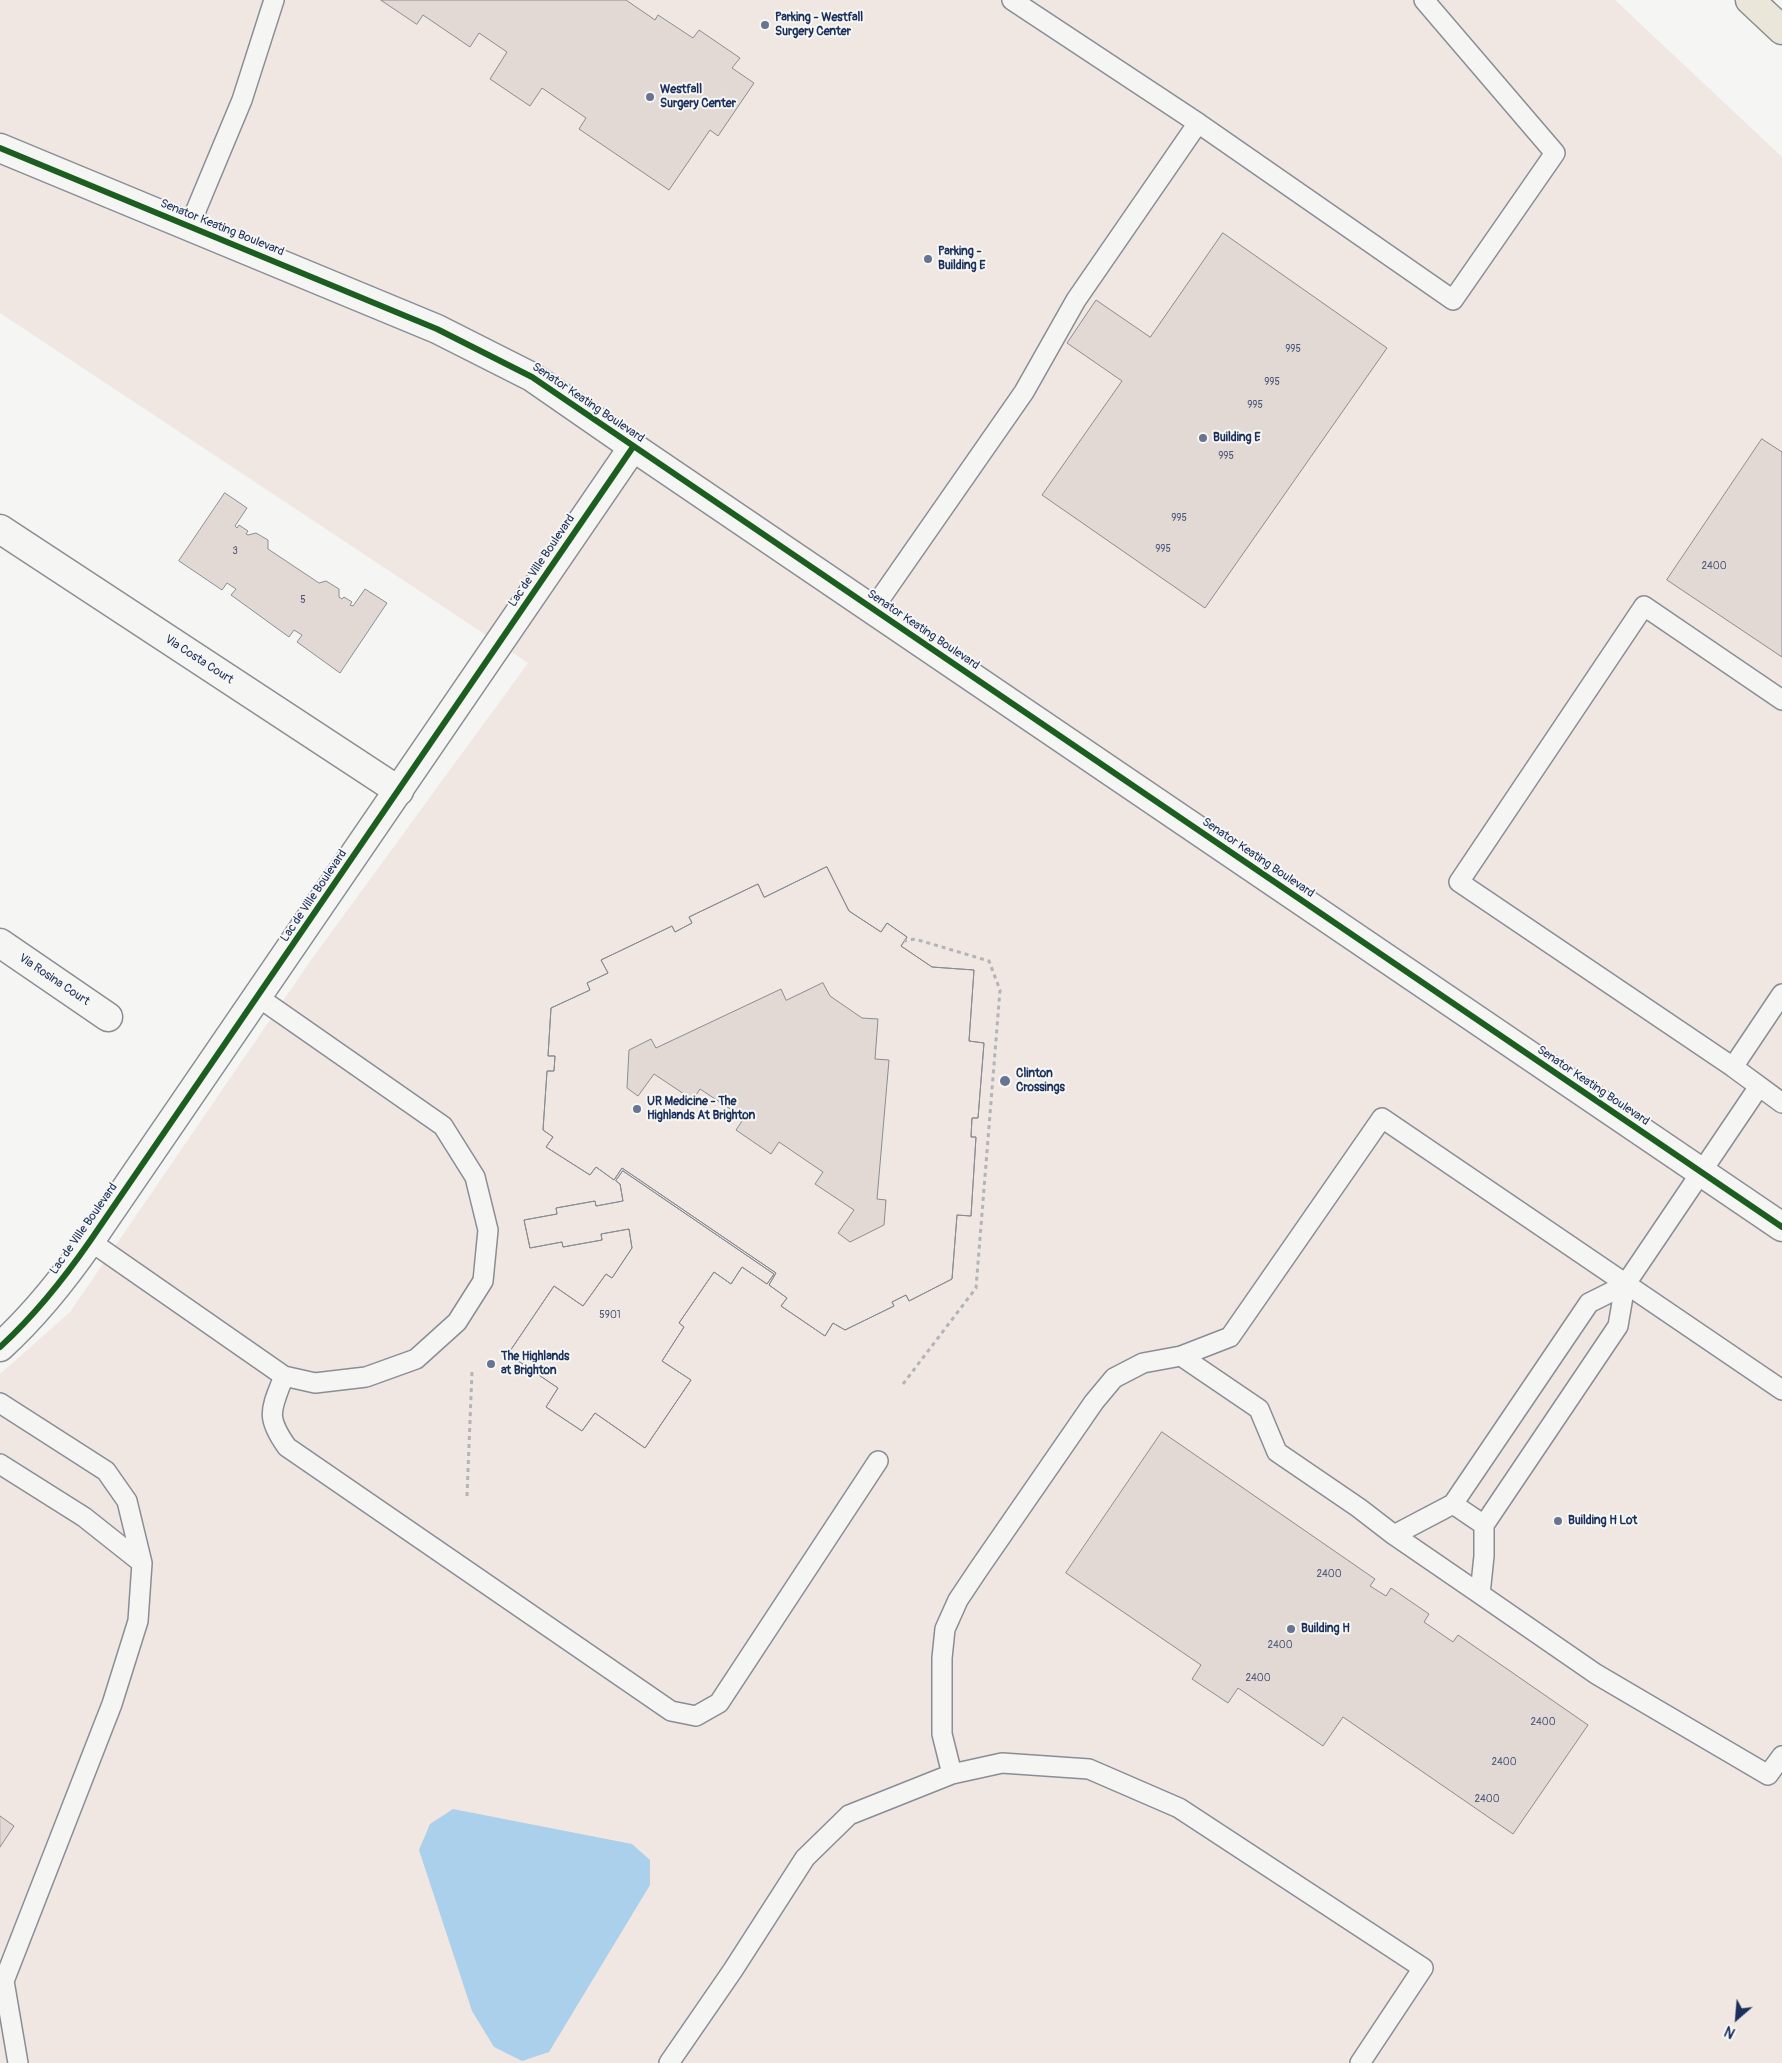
<!DOCTYPE html>
<html>
<head>
<meta charset="utf-8">
<style>
  body { margin:0 }
  #map { position:relative; width:1782px; height:2063px; overflow:hidden; background:#f5f5f3; font-family:Pangolin,sans-serif }
  canvas { display:block }
  .north { position:absolute; left:1712px; top:1993px; width:50px; height:50px; -webkit-text-stroke:4px #f6f6f2; paint-order:stroke; rotate:207deg; font-size:14px; font-weight:700; line-height:20px; text-align:center; color:#1b2f5e }
  .north::after { content:''; display:block; margin:auto; width:18px; height:22px; background:#1b2f5e; clip-path:polygon(50% 0,100% 100%,50% 72%,0 100%) }
</style>
</head>
<body>
<div id="map">
<canvas width="1782" height="2063"></canvas>
<div class="north">N</div>
</div>
<script>
const c = document.querySelector('canvas').getContext('2d');
c.lineJoin = 'round';
function fillPath(path, color) { c.fillStyle = color; c.fill(path, 'evenodd'); }
function strokePath(path, color, width, dash) { c.strokeStyle = color; c.lineWidth = width; c.lineCap = dash ? 'butt' : 'round'; c.setLineDash(dash || []); c.stroke(path); }
function label(font, color, halo, rows, align = 'center') {
  c.font = font + ' Pangolin,sans-serif'; c.lineWidth = 4; c.setLineDash([]); c.textBaseline = 'middle'; c.strokeStyle = halo; c.fillStyle = color; for (const [text, x, y, turn = 0] of rows) {
    c.save(); c.translate(x, y); c.rotate((+turn || 0) * Math.PI / 180); c.textAlign = isNaN(turn) ? turn : align; if (halo) c.strokeText(text, 0, 0); c.fillText(text, 0, 0); c.restore();
  }
}
fillPath(new Path2D(`
  M0,0H1615L1782,157V2063H0V1374L70,1312L311,960L528,663L0,313Z`), '#f0e7e2');
fillPath(new Path2D(`
  M453,1809L632,1844L650,1860V1885L549,2052L522,2061L494,2047L472,2011L419,1850L430,1824Z`), '#abd0eb');
const building = new Path2D(`
  M381,0H626L655,20L658,15L693,38L699,30L740,58L732,68L754,83L718,136L710,130L669,190L579,129L586,118L542,88L530,106L490,79L507,52L479,33L470,47L423,15L417,24Z
  M1223,233L1387,348L1205,608L1042,495L1122,381L1067,343L1096,300L1150,337Z
  M1762,439L1782,452V657L1667,580Z
  M225,493L247,508L235,526L237,528L239,525L248,531L246,534L248,535L256,533L268,540V549L319,583L326,581L339,589V597L342,599L344,597L352,602L350,605L353,606L365,589L387,603L340,673L297,642L302,635L294,630L289,637L231,595L236,589L227,583L222,590L179,561Z
  M827,867L849,911L881,932L887,923L907,937L901,946L932,967L974,970L969,1041L984,1043L978,1118H972L971,1137H976L971,1216L957,1215L952,1279L909,1301L906,1295L892,1302L894,1306L845,1330L833,1323L825,1336L781,1306L787,1298L769,1285L776,1273L622,1168L614,1180L596,1167L590,1175L546,1147L553,1137L543,1130L547,1071H554L555,1056H548L551,1008L590,990L587,983L608,973L601,960L672,926L675,932L692,923L689,917L758,884L764,897ZM823,983L830,996L862,1018L878,1019L875,1059L889,1060L877,1199L886,1200L884,1225L850,1242L838,1233L854,1210L815,1184L823,1172L779,1142L771,1154L736,1130L744,1118L700,1089L693,1100L654,1074L638,1096L627,1088L629,1050L651,1039L656,1048L781,989L786,1000Z
  M827,867L849,911L881,932L887,923L907,937L901,946L932,967L974,970L969,1041L984,1043L978,1118H972L971,1137H976L971,1216L957,1215L952,1279L909,1301L906,1295L892,1302L894,1306L845,1330L833,1323L825,1336L781,1306L787,1298L769,1285L776,1273L622,1168L614,1180L596,1167L590,1175L546,1147L553,1137L543,1130L547,1071H554L555,1056H548L551,1008L590,990L587,983L608,973L601,960L672,926L675,932L692,923L689,917L758,884L764,897Z
  M623,1171L774,1274L767,1284L742,1267L731,1284L714,1272L679,1323L684,1327L662,1361L691,1380L645,1448L595,1413L582,1431L546,1407L558,1388L508,1354L554,1286L583,1306L606,1274L612,1278L632,1248L629,1229L601,1234L602,1240L563,1247L562,1242L530,1248L524,1220L557,1214L556,1208L595,1201L596,1206L623,1201L620,1184L616,1181Z
  M623,1171L774,1274L767,1284L742,1267L731,1284L714,1272L679,1323L684,1327L662,1361L691,1380L645,1448L595,1413L582,1431L546,1407L558,1388L508,1354L554,1286L583,1306L606,1274L612,1278L632,1248L629,1229L601,1234L602,1240L563,1247L562,1242L530,1248L524,1220L557,1214L556,1208L595,1201L596,1206L623,1201L620,1184L616,1181Z
  M1162,1432L1375,1579L1370,1586L1386,1596L1391,1588L1429,1614L1424,1622L1453,1642L1458,1635L1588,1725L1513,1834L1343,1717L1323,1746L1238,1688L1228,1703L1192,1679L1201,1665L1066,1573Z
  M0,1816L14,1826L0,1847Z`);
fillPath(building, '#e3d9d4');
strokePath(building, '#898d95', 1);
const lane = new Path2D(`
  M1012,0L1198,123L1453,300L1555,153L1424,0
  M189,227L242,100L274,0
  M873,609L1024,392L1076,300L1198,123
  M1782,700L1644,606L1459,882L1733,1067L1782,1103
  M1733,1067L1782,994
  M90,1241L284,1376L315,1383L366,1377L416,1359L457,1322L483,1281L488,1230L475,1177L443,1126L258,997
  M1181,1356L1259,1409L1277,1452L1359,1508L1394,1535L1453,1504L1484,1525V1556L1480,1594L1596,1674L1768,1775L1782,1756
  M284,1376C271,1410 265,1416 287,1447L671,1711L696,1716L719,1703L878,1461
  M0,1403L106,1471L127,1501L142,1563L138,1621L112,1704L4,1981L18,2063
  M0,1464L84,1517L142,1563
  M1453,1504L1589,1303L1625,1285
  M1484,1525L1618,1326L1625,1285L1758,1088
  M1394,1535L1480,1594
  M952,1774L942,1734V1658L945,1629L958,1600L978,1570L1094,1402L1114,1378L1143,1363L1181,1356L1230,1337L1382,1118L1782,1390
  M669,2063L733,1970L805,1858L849,1815L952,1774L1002,1763L1089,1769L1179,1808L1423,1968L1360,2063`);
const street = new Path2D(`
  M0,148L437,329L532,377L633,447
  M0,529L399,791
  M0,943L108,1017`);
const secondary = new Path2D(`
  M0,1347C35,1315 63,1280 90,1241L633,447L1782,1227`);
const highway = new Path2D(`
  M1750,0L1782,30`);
strokePath(lane, '#898d95', 22);
strokePath(street, '#898d95', 31);
strokePath(secondary, '#898d95', 31);
strokePath(highway, '#898d95', 31);
strokePath(new Path2D(`
  M903,1384L976,1288L1000,990L989,961L915,939L904,941
  M467,1496L472,1372`), '#b2b4b9', 3, [4, 4]);
strokePath(lane, '#f5f5f3', 19);
strokePath(street, '#f5f5f3', 28);
strokePath(secondary, '#f5f5f3', 28);
strokePath(highway, '#eae7da', 28);
strokePath(new Path2D(`
  M0,148L437,329L532,377L1782,1227
  M0,1347C35,1315 63,1280 90,1241L633,447`), '#1b5e20', 6);
for (const [x, y, r, color] of [
  [765,25,5,"#677492"],
  [650,97,5,"#677492"],
  [928,259,5,"#677492"],
  [1203,438,5,"#677492"],
  [1005,1081,6,"#677492"],
  [637,1109,5,"#677492"],
  [491,1364,5,"#677492"],
  [1558,1521,5,"#677492"],
  [1291,1629,5,"#677492"]
]) { const dot = new Path2D(); dot.arc(x, y, r, 0, 2 * Math.PI); c.fillStyle = color; c.fill(dot); strokePath(dot, '#f6f6f2', 2); }
label('10px', '#4d5a7c', null, [
  ["995",1293,349],
  ["995",1272,382],
  ["995",1255,405],
  ["995",1226,456],
  ["995",1179,518],
  ["995",1163,549],
  ["3",235,551],
  ["2400",1714,566],
  ["5",303,600],
  ["5901",610,1315],
  ["2400",1329,1574],
  ["2400",1280,1645],
  ["2400",1258,1678],
  ["2400",1543,1722],
  ["2400",1504,1762],
  ["2400",1487,1799]
]);
label('bold 12px', '#1b2f5e', '#f6f6f2', [
  ["Parking - Westfall",775,18],
  ["Surgery Center",775,32],
  ["Westfall",660,90],
  ["Surgery Center",660,104],
  ["Parking -",938,252],
  ["Building E",938,266],
  ["Building E",1213,438],
  ["Clinton",1016,1074],
  ["Crossings",1016,1088],
  ["UR Medicine - The",647,1102],
  ["Highlands At Brighton",647,1116],
  ["The Highlands",501,1357],
  ["at Brighton",501,1371],
  ["Building H Lot",1568,1521],
  ["Building H",1301,1629]
], 'left');
label('12px', '#1b2f5e', '#f6f6f2', [
  ["Senator Keating Boulevard",222,228,22],
  ["Senator Keating Boulevard",588,403,34],
  ["Lac de Ville Boulevard",542,561,-56],
  ["Senator Keating Boulevard",923,630,34],
  ["Via Costa Court",199,660,33],
  ["Senator Keating Boulevard",1258,858,34],
  ["Lac de Ville Boulevard",314,896,-56],
  ["Via Rosina Court",54,980,34],
  ["Senator Keating Boulevard",1593,1086,34],
  ["Lac de Ville Boulevard",84,1229,-55]
]);
</script>
</body>
</html>
